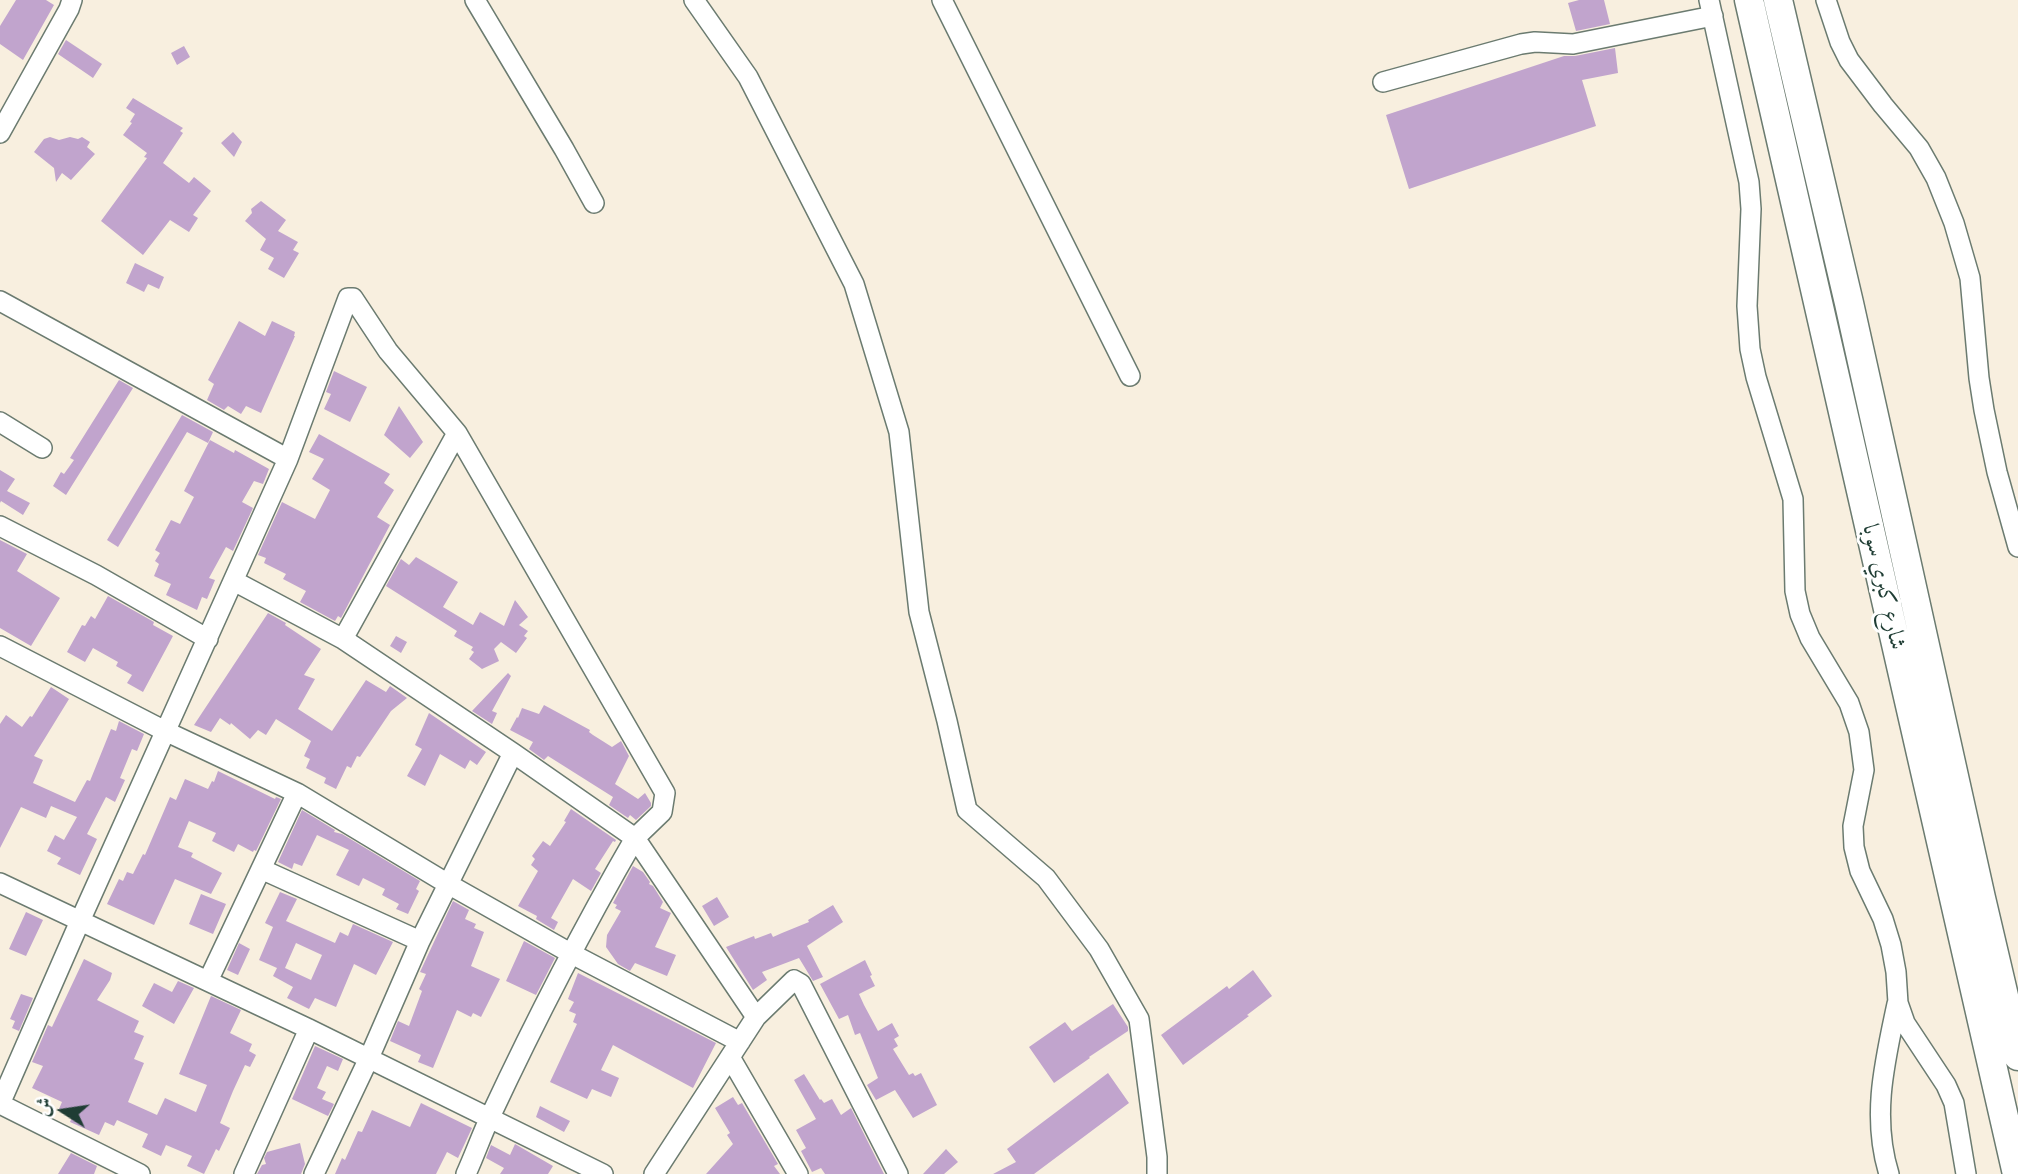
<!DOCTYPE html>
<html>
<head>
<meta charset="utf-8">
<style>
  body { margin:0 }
  #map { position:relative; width:2018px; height:1174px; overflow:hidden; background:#f8efdf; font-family:"Gentium Book Plus",Amiri,serif }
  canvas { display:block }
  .north { position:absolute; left:28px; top:1076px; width:70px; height:70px; -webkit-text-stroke:5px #fff; paint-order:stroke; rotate:282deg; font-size:19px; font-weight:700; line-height:28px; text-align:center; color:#1f3d34 }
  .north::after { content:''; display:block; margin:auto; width:24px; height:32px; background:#1f3d34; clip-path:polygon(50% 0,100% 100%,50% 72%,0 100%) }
</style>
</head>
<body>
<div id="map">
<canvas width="2018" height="1174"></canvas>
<div class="north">ش</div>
</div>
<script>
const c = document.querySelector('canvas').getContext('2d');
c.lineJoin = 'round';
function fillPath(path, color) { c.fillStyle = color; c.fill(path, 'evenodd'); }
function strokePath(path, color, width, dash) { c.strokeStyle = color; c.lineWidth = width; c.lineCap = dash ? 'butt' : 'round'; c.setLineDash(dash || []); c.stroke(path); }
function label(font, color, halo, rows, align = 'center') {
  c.font = font + ' "Gentium Book Plus",Amiri,serif'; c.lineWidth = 6; c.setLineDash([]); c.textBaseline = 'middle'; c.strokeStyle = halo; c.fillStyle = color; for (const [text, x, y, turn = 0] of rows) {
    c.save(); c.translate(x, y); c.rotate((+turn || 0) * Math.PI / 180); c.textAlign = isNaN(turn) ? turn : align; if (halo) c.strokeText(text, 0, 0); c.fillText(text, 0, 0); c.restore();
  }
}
fillPath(new Path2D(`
  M16,0H46L54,5L23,60L0,44V26Z
  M1579,0H1604L1610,24L1576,31L1568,3Z
  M66,40L102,64L93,78L58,54Z
  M184,46L190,57L177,65L171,53Z
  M1615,48L1618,73L1582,80L1596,126L1409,189L1386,115L1564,56H1575Z
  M133,98L183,128L180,131L183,133L163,163L189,183L194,177L211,191L193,215L198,218L189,232L170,220L143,255L101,221L147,158L144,157L147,153L123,135L132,123L130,122L135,114L126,108Z
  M233,132L242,142L234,157L221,143Z
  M50,137L59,140L70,137L78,139L82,137L90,142L87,147L95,154L71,180L62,173L56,182L54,168L34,152L44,139Z
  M261,201L286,220L278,231L298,242L293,250L299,253L284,278L268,269L274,258L260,250L266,239L245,221L252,213L251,209Z
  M135,263L164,277L159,289L148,284L144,292L126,283Z
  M239,321L265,336L272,321L295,332L294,336H295L261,413L246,406L241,414L228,406L224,410L207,400L214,384L208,380Z
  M334,371L367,387L350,422L324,409L331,394L326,392Z
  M119,380L133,388L66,495L53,486L61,472L64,474L74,460L70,458Z
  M399,406L423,442L410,458L384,435Z
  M182,415L213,432L208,443L187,432L118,547L107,540Z
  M319,434L390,474L384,483L394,490L377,517L390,525L341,618L338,616L335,621L300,602L306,591L283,579L286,574L264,563L266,558L258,555L282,502L315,519L330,490L312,479L324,459L309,452Z
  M210,440L234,453L235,450L269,469L263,484L254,481L242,502L253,508L233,551L226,547L209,578L215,580L207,599L202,597L197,610L166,595L171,584L154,576L159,564L155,561L160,553L155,550L171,520L180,524L194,497L184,491Z
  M0,470L15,479L7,491L30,503L23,515L1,501L0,503Z
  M0,540L27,554L17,571L60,598L31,646L0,628Z
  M416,557L458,582L443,607L473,625L480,612L504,626L515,600L528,617L519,625L528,631L524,636L527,638L516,653L501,642L494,649L499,661L482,669L469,659L474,652L471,650L473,647L454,636L457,631L386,586L401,559L409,565Z
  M108,596L154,622L153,625L173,636L143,692L127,683L132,675L116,666L118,662L93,648L85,662L67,652L82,625L85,626L91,616L95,619Z
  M268,613L286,623L285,625L321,649L304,675L315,679L298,709L332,731L366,680L386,692L390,686L407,698L391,711L360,757L357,756L351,768L347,766L336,789L324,783L326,778L306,768L310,759L304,756L311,741L276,719L266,735L258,730L250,739L231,723L230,725L220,718L211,732L194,725Z
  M396,636L407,642L401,653L390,646Z
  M508,673L511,676L492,711L497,713L492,724L472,711Z
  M51,687L69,699L34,756L43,760L33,783L75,802L87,780L90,781L111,729L116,731L119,721L144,734L137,751L132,749L120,778L125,780L115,802L106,797L87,834L97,839L80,875L57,864L61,858L47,851L55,835L64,840L77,817L51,806L46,818L21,807L0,848V724L6,715L22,727L30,716L32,717Z
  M544,705L590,730L589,732L593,735L612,747L621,741L629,756L615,784L638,799L645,793L651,803V806L636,820L630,815L628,818L609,805L613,797L548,756L544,760L529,749L533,742L510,730L517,717L518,718L522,708L539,714Z
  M429,713L486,752L477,765L470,760L465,769L440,754L425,786L407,776L422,749L415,745Z
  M218,771L275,799L276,797L281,799L256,851L254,850L253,852L238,844L234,852L212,841L216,833L189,821L178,847L193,853L191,857L222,873L211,894L175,879L154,925L107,904L119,879L123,881L127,872L133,874L143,854L145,855L170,797L176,800L185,779L208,789L212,781L214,782Z
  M571,809L616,840L615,842L613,841L595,869L601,873L591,891L573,879L551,918L558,922L554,930L536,919L537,916L518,906L538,871L531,865L535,859L532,856L543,841L550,846L566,822L564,821Z
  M302,810L335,830L334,832L342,834L420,881L416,889L419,891L408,914L396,909L399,904L382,895L385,889L363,878L359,886L336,875L349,850L317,835L302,866L294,863L292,869L278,862Z
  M633,866L643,872L650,882L649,884L653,886L663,902L660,908L671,913L655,947L676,955L667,976L635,963L630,971L618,964L606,947L607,935L621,911L615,908L617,905L613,903Z
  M280,892L297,899L286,921L335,943L340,932L348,936L353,924L393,942L376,975L354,964L336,1007L315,998L309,1009L287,998L293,987L273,976L277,968L259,960L273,927L265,923ZM296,943L322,955L311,980L285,968Z
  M201,894L226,904L213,934L189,924Z
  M717,897L729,917L714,926L702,906Z
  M453,901L469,910L465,919L476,924L474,928L484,932L471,966L500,979L481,1017L473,1013L471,1017L457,1010L433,1068L418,1062L421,1055L390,1041L398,1021L409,1026L422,991L419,989L426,974L420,972Z
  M833,905L843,922L807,946L823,977L813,981L799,958L762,972L767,980L753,990L726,947L754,936L755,939L771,933L773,937L782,933L809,922L808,920Z
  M26,912L43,920L26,956L9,949Z
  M524,941L555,958L536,995L506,981Z
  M239,943L250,949L238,975L227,970Z
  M84,959L112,973L110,980L97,1000L139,1021L134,1032L144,1036L134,1059L144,1063L128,1102L157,1115L165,1098L196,1112L207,1085L179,1074L211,996L241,1010L230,1033L252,1044L249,1051L256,1055L250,1067L245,1065L233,1091L220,1123L230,1128L219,1151L216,1149L204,1174L187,1166L192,1156L166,1145L161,1156L142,1147L148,1134L117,1120L114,1126L105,1122L99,1135L70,1122L73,1115L59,1109L62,1102L32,1088L43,1066L32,1062L48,1025L52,1027Z
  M865,960L872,975L870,976L875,986L859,994L864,1005L878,1031L892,1023L899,1036L894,1039L898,1046L893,1049L909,1075L913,1073L915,1076L921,1073L937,1105L913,1118L895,1090L876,1100L867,1085L878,1078L860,1033L855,1035L848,1015L839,1019L820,984Z
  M1253,970L1272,996L1247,1015L1249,1016L1183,1065L1161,1035L1227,986L1229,989Z
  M578,973L716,1043L693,1088L613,1045L601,1070L619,1078L611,1097L592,1089L587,1099L550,1082L577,1024L573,1022L576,1014L569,1011L574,1002L568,999Z
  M178,981L194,988L174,1024L142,1006L154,983L172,992Z
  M21,994L33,998L19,1031L12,1028L15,1021L10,1019Z
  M1113,1004L1128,1027V1031L1089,1057L1090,1058L1054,1083L1029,1047L1065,1022L1072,1031Z
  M315,1046L343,1059L338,1071L327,1066L317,1088L326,1092L322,1099L334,1104L328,1116L292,1099Z
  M1108,1073L1129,1103L1034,1174H993L1016,1162L1007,1149Z
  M804,1074L820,1100L821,1099L824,1103L832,1099L841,1115L851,1108L884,1174H825L821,1168L812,1172L801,1151L806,1148L796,1130L816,1119L794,1080Z
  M733,1097L738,1105L742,1103L778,1164L774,1166L780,1174H706L733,1144L727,1135L730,1133L715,1108Z
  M421,1103L472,1128L458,1158L447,1152L436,1174H335L342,1158L345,1160L358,1131L362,1132L372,1110L410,1127Z
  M540,1106L570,1121L564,1132L536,1117Z
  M300,1143L305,1164L301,1174H257L262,1165L266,1164L264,1158L267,1152Z
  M515,1144L553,1166L548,1174H500L504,1168L486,1158L491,1145L510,1155Z
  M946,1149L958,1162L944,1174H923Z
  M71,1153L97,1166L94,1174H58Z`), '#c1a4cd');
const minor = new Path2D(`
  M475,0L564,149L594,203
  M694,0L748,77L854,284L899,432L919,612L947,721L967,810L1046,878L1099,949L1139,1019L1157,1157V1174
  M942,0L1130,376
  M1709,0L1749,182L1751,209L1747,306L1750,349L1756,377L1793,499L1795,591L1800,614L1810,638L1849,703L1859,732L1864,770L1853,826L1854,847L1860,871L1883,919L1891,945L1896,972L1898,1003L1905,1023L1946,1085L1954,1103L1966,1174
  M1826,0L1840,42L1849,60L1883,105L1919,148L1936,178L1954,223L1970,278L1979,378L1984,410L1997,472L2018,547
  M1383,82L1521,44L1535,42L1573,44L1713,16
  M0,133L69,9L72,0
  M0,301L288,459
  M0,422L42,448
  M0,526L96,575L208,639
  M343,639L457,433
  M0,646L165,731L297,793L448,884L572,954L740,1042
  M261,869L420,941
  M0,883L309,1029L603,1174
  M208,981L297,793
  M730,1057L798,1174
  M0,1104L80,921L288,459L348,298H353L388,351L457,433L665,793L662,812L635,838L513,753L343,639L234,581
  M0,1104L140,1174
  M244,1174L309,1029
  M314,1174L369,1058L420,941L513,753
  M466,1174C475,1154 482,1134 491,1115C535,1021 583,928 635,838L756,1017
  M654,1174L756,1017L794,980L801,984L898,1174
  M1889,1174C1871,1116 1885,1061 1897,1004`);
const highway = new Path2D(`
  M1749,0L2017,1174
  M1778,0L1849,303L1981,898L2018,1056`);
strokePath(minor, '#6b7b70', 22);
strokePath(highway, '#6b7b70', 31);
strokePath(minor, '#fff', 19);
strokePath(highway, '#fff', 28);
label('23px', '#1f3d34', '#fff', [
  ["شارع كبري سوبا",1883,587,77]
]);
</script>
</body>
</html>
